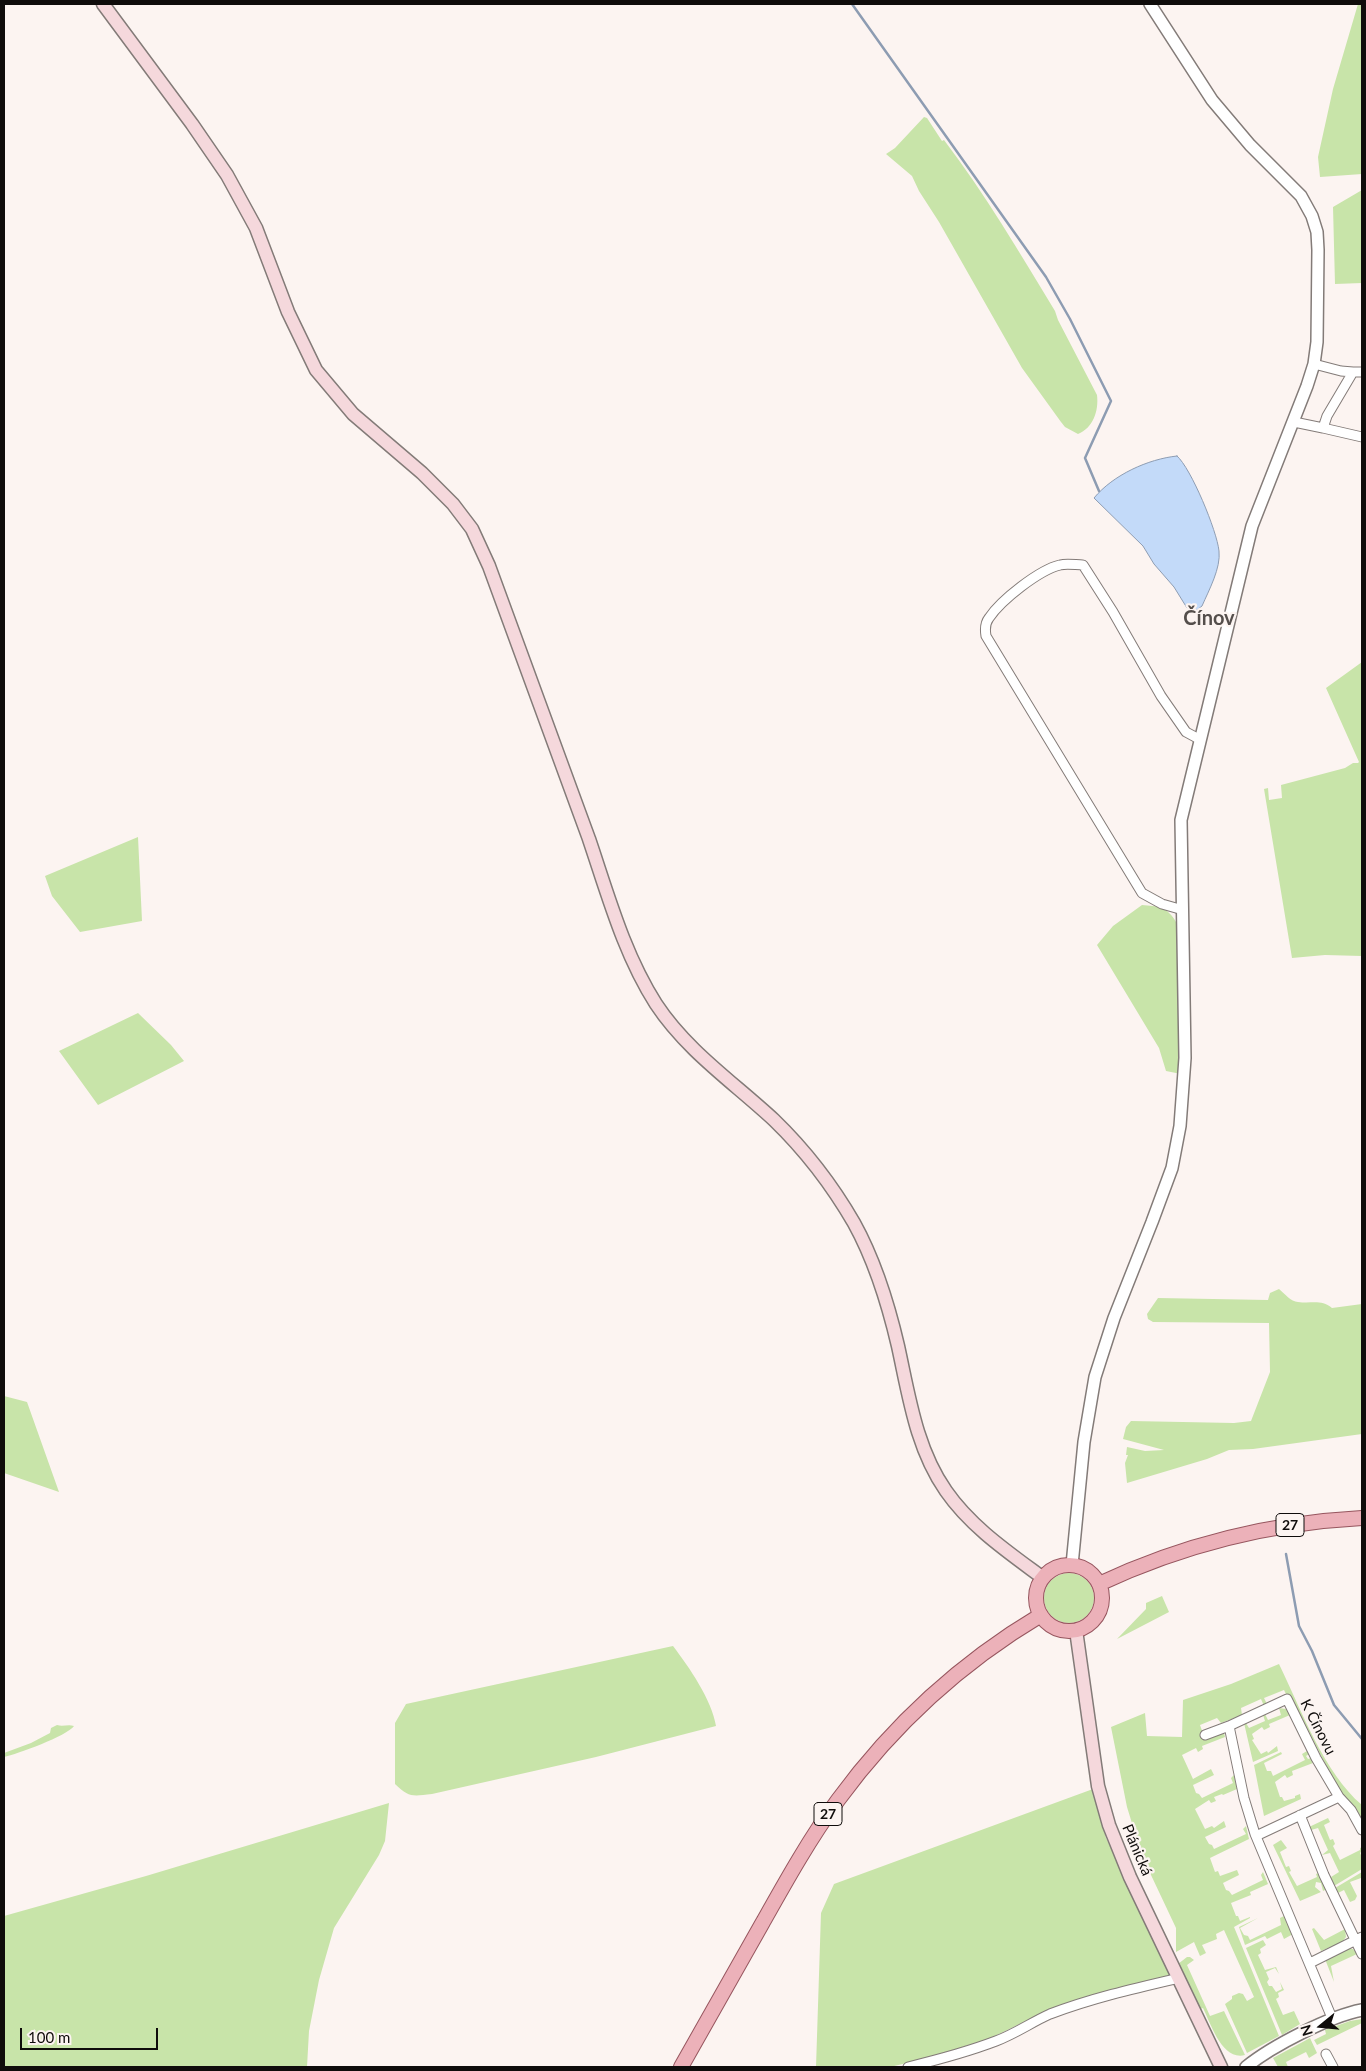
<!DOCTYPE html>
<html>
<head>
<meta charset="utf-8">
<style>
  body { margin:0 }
  #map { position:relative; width:1366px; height:2071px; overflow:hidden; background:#fcf4f1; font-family:Lato,sans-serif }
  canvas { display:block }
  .frame { position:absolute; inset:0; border:5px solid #0f0c0b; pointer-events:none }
  .north { position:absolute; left:1296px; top:2001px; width:50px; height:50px; -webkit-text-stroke:4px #fcf4f1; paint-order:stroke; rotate:253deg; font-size:14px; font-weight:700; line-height:20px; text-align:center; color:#0f0c0b }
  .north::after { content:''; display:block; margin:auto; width:18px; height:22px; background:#0f0c0b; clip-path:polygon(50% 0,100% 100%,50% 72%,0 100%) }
  .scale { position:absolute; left:20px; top:2028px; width:138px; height:22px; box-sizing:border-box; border:2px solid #0f0c0b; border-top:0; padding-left:6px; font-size:15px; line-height:18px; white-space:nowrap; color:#0f0c0b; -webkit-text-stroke:4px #fcf4f1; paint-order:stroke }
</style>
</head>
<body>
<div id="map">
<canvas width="1366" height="2071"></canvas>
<div class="frame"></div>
<div class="north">N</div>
<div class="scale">100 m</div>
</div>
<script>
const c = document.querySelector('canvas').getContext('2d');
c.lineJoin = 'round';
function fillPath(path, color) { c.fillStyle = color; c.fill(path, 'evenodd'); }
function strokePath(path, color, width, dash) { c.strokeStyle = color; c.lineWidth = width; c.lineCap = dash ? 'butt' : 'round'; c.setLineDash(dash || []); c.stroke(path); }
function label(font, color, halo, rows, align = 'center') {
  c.font = font + ' Lato,sans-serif'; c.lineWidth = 4.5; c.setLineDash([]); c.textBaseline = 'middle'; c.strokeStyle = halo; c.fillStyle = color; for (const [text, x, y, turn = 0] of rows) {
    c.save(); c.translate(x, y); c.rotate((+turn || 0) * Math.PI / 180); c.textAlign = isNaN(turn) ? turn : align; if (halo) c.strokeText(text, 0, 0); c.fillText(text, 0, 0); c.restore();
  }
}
fillPath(new Path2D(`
  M1358,4H1362V174L1320,177L1318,157L1333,89Z
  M924,117L927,118L942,141L944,140C985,194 1020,253 1055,311L1058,320L1097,395C1099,411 1093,428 1078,434L1065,427L1061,422L1022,368L939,222L919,191L912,176L886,154L895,148Z
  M1362,190V283L1335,284L1333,207Z
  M1362,662V956L1325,955L1292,958L1264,789L1268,788L1269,800L1282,798L1281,785L1345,768L1353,763H1358L1359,762L1326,688Z
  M138,837L142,921L80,932L52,896L45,876Z
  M1142,905C1157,906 1168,907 1176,922L1181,1074L1166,1071L1159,1048L1097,945L1113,926Z
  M138,1013L171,1045L184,1061L98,1105L59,1051Z
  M1279,1289C1284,1293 1291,1302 1298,1302C1312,1304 1321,1299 1332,1308L1362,1304V1434L1253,1449L1229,1450L1207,1459L1127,1483L1125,1463L1128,1455H1126L1127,1447L1145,1451L1164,1450L1123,1439L1126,1427L1131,1421L1234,1423L1251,1421L1270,1372L1269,1323L1153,1322L1148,1319L1147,1314L1158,1298L1268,1300L1270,1293Z
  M4,1396L27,1402L59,1492L4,1473Z
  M1044 1598a25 25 0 1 1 50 0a25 25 0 1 1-50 0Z
  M1162,1596L1169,1612L1117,1639L1146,1609V1603Z
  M673,1646C689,1667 712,1700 716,1726L596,1757L432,1794C413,1796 409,1798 395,1784V1723L406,1704Z
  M1279,1664C1301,1709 1324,1773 1362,1805V1821L1356,1809L1349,1804L1332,1777L1290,1695L1287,1696L1284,1690L1264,1698L1267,1704L1264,1706L1261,1699L1241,1708L1242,1715L1221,1723L1217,1718L1200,1725L1205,1739L1224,1733L1225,1737L1202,1746L1203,1749L1198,1752L1196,1748L1182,1755L1193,1779L1211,1769L1214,1775L1193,1785L1196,1793L1199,1794L1202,1798L1233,1783L1231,1778L1234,1775L1237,1789L1223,1795L1222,1794L1214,1797L1216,1801L1211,1803L1209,1800L1195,1809L1205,1829L1212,1826L1214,1828L1224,1821L1226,1827L1205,1837L1209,1844L1212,1845L1214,1849L1246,1834L1243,1829L1246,1826L1249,1839L1210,1858L1215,1872L1218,1871L1220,1876L1237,1870L1239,1875L1223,1883L1226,1890L1229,1891L1232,1895L1263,1880L1261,1875L1263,1872L1268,1884L1250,1892L1251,1895L1231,1903L1236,1916H1238L1240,1921L1250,1917V1918L1234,1927L1279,2036L1247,2053L1225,2004L1232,1999V1996L1239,1993L1243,1994L1247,2001L1254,1997L1224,1930L1216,1934L1217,1939L1202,1945L1206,1953L1200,1956L1194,1942L1176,1952V1928L1151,1875L1135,1833L1127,1807L1111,1727L1145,1713L1147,1736L1182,1737L1183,1700L1231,1684Z
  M1279,1708L1286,1709L1290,1715L1269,1724L1270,1727L1264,1730L1262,1727L1252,1734L1254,1739L1252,1740L1261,1754L1267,1751L1268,1753L1277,1746L1278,1751L1253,1762L1244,1723H1246L1249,1728L1265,1721L1263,1715L1265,1714L1268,1720L1281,1715Z
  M57,1725C63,1727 68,1724 74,1726C67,1736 17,1754 4,1757V1753L31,1743L50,1733L51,1728Z
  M1307,1751L1309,1754L1306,1756L1308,1759L1311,1758L1313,1763L1292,1771L1293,1775L1287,1778L1285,1775L1275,1782L1280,1797H1282L1284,1801L1295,1798V1796L1300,1794L1301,1799L1264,1816L1254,1765L1281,1752L1282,1754L1264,1763L1267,1771H1271L1273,1776L1305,1760L1302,1754Z
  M1093,1789L1106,1838L1173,1974L1052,2008L991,2038L928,2058L890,2067H816L821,1913L834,1884Z
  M389,1803L385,1841L379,1855L334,1928L319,1980L309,2031L307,2067H4V1916L146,1876Z
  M1328,1818L1330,1822L1324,1825L1330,1840L1333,1839L1335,1844L1333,1846L1340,1860L1360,1850V1848L1362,1847V1851L1360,1853L1362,1857V1869L1334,1886L1331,1877L1339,1872L1330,1853L1322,1855L1328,1850L1318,1828L1311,1830L1309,1827Z
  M1281,1840L1287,1848L1280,1852L1286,1867L1289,1866L1291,1871L1289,1872L1297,1886L1317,1877L1316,1874L1321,1872L1329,1888L1323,1891L1321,1883L1316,1882L1315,1887L1321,1892L1300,1901L1273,1845Z
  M1362,1872V1880L1361,1878L1350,1882L1357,1896L1355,1900L1350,1902L1344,1890L1338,1893L1335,1888Z
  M1286,1915L1287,1918L1285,1919L1287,1924H1289L1293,1934L1284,1939L1281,1932L1267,1939L1265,1936L1245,1945L1239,1927L1258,1918L1240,1928L1244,1935L1248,1936L1250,1940L1281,1925L1280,1918Z
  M1314,1928L1324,1940L1345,1929L1346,1937L1342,1942L1321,1951L1312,1929Z
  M1263,1940L1266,1945L1260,1949L1261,1953L1258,1955L1265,1970L1276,1967L1279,1974L1275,1968L1266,1972L1269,1979L1267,1982L1269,1986H1272L1276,1992L1282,1989L1280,1982L1284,1990L1278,1993L1279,1997L1276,1999L1283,2015L1294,2011L1300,2024L1282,2035L1246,1948Z
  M1348,1948L1353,1949L1357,1954L1331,1966L1334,1982L1325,1959Z
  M1187,1957H1190L1194,1960L1187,1965L1210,2016L1224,2011L1245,2055C1222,2061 1211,2024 1203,2008L1198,2010L1178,1964Z
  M1362,2019V2023L1317,2045L1314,2040L1326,2034L1325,2030L1350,2021Z
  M1310,2038L1317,2053L1309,2058L1306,2052L1286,2062L1288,2067H1278L1273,2058Z`), '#c8e4a9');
const water = new Path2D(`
  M1177,456C1191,468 1217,531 1219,551C1221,568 1209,590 1202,606L1197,610L1187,608L1174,587L1154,564L1143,546L1094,498C1113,475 1148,459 1177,456Z`);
fillPath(water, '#c3daf9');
strokePath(water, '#8d9cb2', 1);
strokePath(new Path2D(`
  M852,4L1046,277L1070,319L1111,401L1085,458L1099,491
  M1286,1554L1299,1626L1312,1651L1334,1705L1362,1739`), '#8d9cb2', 2.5);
const minor = new Path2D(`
  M1314,364L1341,371L1353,372
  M1294,422L1323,428L1327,416L1353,372H1362
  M1323,428L1362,437
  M1183,910L1162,904L1142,893L986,636C985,630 985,623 989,618C1001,600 1039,570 1060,565C1067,563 1076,565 1083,565L1113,612L1161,696L1186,732L1199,739
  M1229,1726L1287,1699L1316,1758L1339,1797
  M1205,1735L1229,1726L1244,1798L1255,1834L1332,2018
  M1300,1815L1324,1875L1362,1954
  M1256,1836L1339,1797L1351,1810L1362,1830
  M1310,1963L1362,1937
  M1326,2054L1333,2067
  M908,2067C937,2060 967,2052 996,2041C1015,2034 1032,2022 1050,2014C1092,1998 1136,1988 1179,1978`);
const tertiary = new Path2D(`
  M1072,1565L1084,1442L1095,1377L1114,1318L1152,1222L1172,1168L1180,1126L1185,1058L1181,820L1252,526L1307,386L1314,364L1317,342L1318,250L1317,232L1312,216L1301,196L1250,145L1212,100L1150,4
  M1246,2067C1272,2046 1330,2016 1362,2010`);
const secondary = new Path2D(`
  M103,4L192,124L227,175L256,228L288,312L316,370L353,414L422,473L453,504L472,529L489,566C522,657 556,748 589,839C608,895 624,954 656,1004C687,1051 733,1082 774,1120C805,1150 832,1185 854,1223C875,1261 888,1303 898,1346C909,1396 916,1448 946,1491C971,1527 1008,1552 1043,1578
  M1076,1630L1098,1786L1109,1825L1130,1877L1221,2067`);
const primary = new Path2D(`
  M1036 1598a33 33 0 1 1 66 0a33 33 0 1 1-66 0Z
  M1099,1584C1182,1545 1270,1523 1362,1518
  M681,2067C708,2019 735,1971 763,1922C786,1881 810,1838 838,1800C893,1725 962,1662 1041,1615`);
strokePath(minor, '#837b78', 11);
strokePath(tertiary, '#837b78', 14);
strokePath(secondary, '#837b78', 15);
strokePath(primary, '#96555e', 16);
strokePath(minor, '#fff', 9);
strokePath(tertiary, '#fff', 11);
strokePath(secondary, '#f5d8dc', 12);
strokePath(primary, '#ecb1b9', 14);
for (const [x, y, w] of [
  [1290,1525,28],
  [828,1814,28]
]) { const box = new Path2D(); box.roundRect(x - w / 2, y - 11.5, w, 23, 4); c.fillStyle = '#fcf4f1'; c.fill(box); strokePath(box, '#0f0c0b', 1); }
label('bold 14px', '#0f0c0b', null, [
  ["27",1290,1525],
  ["27",828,1814]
]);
label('15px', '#0f0c0b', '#fcf4f1', [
  ["K Čínovu",1318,1727,63],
  ["Plánická",1137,1850,67]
]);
label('bold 20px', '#544e4b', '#fcf4f1', [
  ["Čínov",1209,619]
]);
</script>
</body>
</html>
